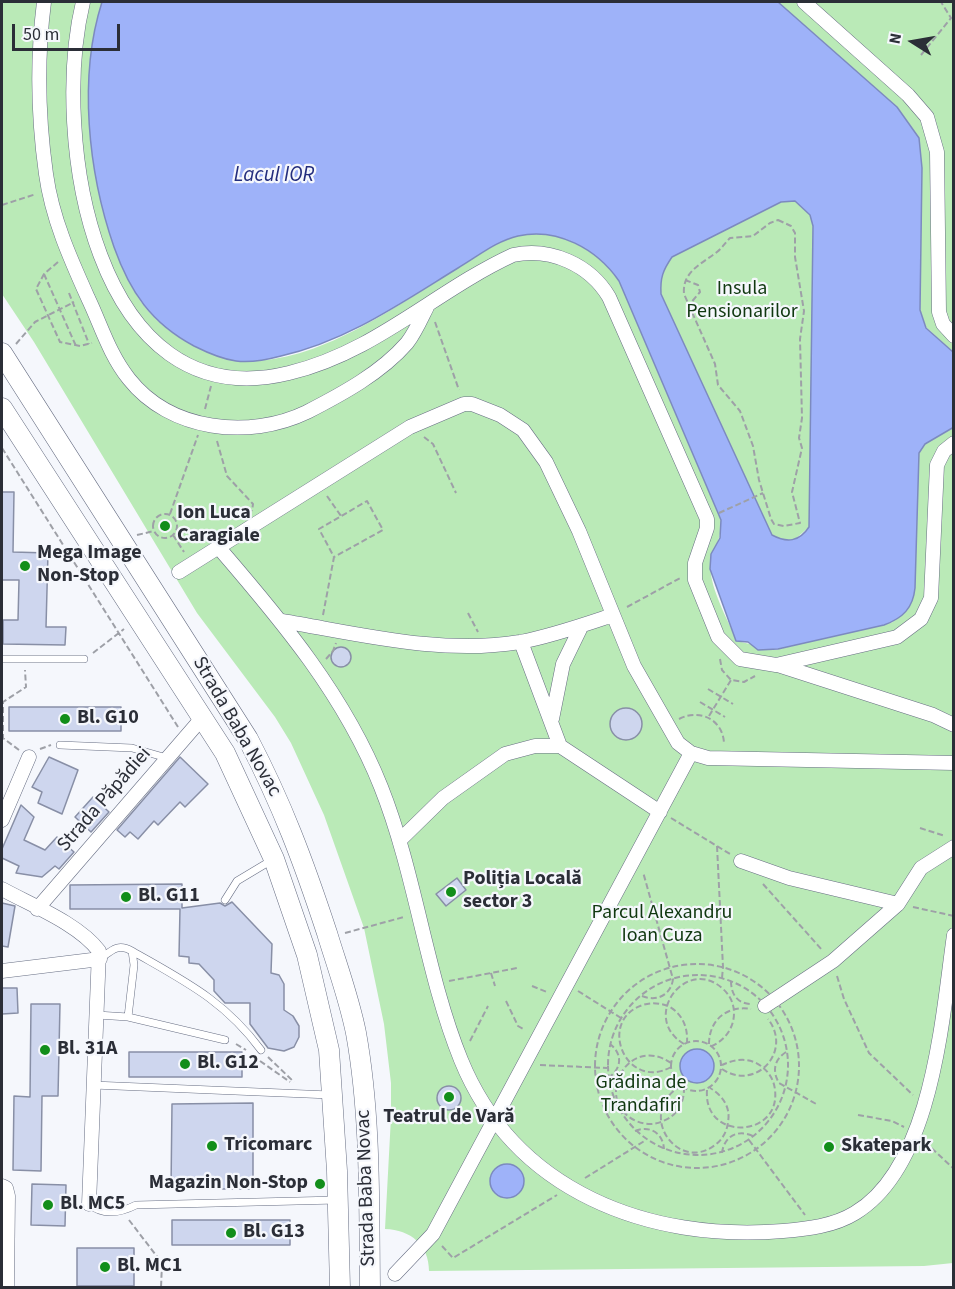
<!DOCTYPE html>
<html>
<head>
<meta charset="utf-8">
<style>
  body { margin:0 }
  #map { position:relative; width:955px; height:1289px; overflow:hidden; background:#f5f7fc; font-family:"Source Sans 3",sans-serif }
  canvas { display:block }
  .frame { position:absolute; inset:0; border:3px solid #2b2e37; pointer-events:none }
  .north { position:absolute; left:883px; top:12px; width:60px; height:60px; -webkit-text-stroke:4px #f5f7fc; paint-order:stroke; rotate:281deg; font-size:16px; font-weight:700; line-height:24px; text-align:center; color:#2b2e37 }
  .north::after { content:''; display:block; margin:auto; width:21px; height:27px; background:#2b2e37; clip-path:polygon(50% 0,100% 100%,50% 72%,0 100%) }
  .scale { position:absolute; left:12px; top:24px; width:108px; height:27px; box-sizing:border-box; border:3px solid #2b2e37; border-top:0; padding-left:8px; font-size:18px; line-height:21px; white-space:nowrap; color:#2b2e37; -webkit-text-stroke:4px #f5f7fc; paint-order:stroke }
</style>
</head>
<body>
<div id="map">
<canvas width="955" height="1289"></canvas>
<div class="frame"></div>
<div class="north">N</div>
<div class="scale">50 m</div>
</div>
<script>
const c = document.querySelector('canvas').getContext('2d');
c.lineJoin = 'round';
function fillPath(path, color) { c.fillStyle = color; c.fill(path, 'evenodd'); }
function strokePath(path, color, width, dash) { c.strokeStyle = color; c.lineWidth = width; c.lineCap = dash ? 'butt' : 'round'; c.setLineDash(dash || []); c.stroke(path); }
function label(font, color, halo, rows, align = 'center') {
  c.font = font + ' "Source Sans 3",sans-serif'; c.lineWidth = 4.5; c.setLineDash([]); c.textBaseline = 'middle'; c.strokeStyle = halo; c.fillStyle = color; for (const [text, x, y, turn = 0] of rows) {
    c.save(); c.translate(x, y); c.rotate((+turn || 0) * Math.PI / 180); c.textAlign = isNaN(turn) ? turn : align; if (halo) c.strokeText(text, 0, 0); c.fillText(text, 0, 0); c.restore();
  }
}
fillPath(new Path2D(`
  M2,2H102C79,75 88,179 116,251C134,299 151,324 198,348C283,392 387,311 458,268C477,257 496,241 518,236C557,227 597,249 619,281L721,520C723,540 709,554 711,574C713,593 729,623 737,641L775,650L893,622L919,452L925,444L953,428V1263L924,1266L429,1271C429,1245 411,1230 385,1229L391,1117V1083L384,1024L364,928L324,815L291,743L275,717L197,613L34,342L2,294Z
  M778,2H953V352L926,327L920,310L922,168L919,138L897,107Z
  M795,201L810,215L813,226L809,527L793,541L782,540L772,535L661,294C660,278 663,270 672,257L781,202Z`), '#baeab7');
const water = new Path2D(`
  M102,2H778L897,107L919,138L922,168L920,310L926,328L953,352L954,427L925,444L919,453L915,588C913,608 903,618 884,625L778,649L758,650L748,642L736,641L710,569L711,554L720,538L721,520L619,281C597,249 557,227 518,236C496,241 477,257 458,268C401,303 347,341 281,356C266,360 252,363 236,361C221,359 208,353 194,346C151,323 130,292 114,247C88,172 78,77 102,2ZM795,201L810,215L813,226L809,527C799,542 787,543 772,535L661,294C660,278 663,270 672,257L781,202Z
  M680 1066a17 17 0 1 1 34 0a17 17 0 1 1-34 0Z
  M490 1181a17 17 0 1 1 34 0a17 17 0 1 1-34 0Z`);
fillPath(water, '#9eb2f9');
strokePath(water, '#7c8abf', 1.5);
const building = new Path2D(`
  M2,492H14L13,552L48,553L46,627H66L65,645L3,644V620H18L19,580H2Z
  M331 657a10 10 0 1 1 20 0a10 10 0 1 1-20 0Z
  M9,707H121V731H9Z
  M610 724a16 16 0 1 1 32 0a16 16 0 1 1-32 0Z
  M49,757L78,770L62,814L38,803L42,792L32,787Z
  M180,757L208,784L185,807L180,802L158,825L154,821L138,839L130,832L125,837L117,830Z
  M93,797L109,812L91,832L75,817Z
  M21,805L34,817L24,840L45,850L57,837L74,852L59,869L55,866L42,877L16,873L19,866L2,858V849Z
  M457,878L466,890L446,906L436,894Z
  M182,884V908L220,903L225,906L232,902L272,944L271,973L279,975L284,984V1010L293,1016L299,1026V1037L294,1047L284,1051L268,1048L250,1024V1003H225L214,991V980L199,964L189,963V957L179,956L180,909H70V885Z
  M2,903L15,906L8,947L2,946Z
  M2,988H17L18,1013L2,1014Z
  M31,1004H60L58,1096H42L41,1171L13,1170L14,1096L30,1097Z
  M129,1052H242V1077H129Z
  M437 1098a12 12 0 1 1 24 0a12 12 0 1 1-24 0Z
  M253,1103V1189H171L172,1104Z
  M32,1184L66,1185L65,1226L31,1225Z
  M172,1220H290V1245H172Z
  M77,1248H134V1286H77Z`);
fillPath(building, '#ced6ee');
strokePath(building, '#888fa6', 1.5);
const lane = new Path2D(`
  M2,659H84
  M60,745L132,748L167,758
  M225,900L237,881L272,860
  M132,951C184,981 224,1000 261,1050
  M97,1015L128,1017L134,965L132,951C118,943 112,950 100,959
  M128,1017L225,1040
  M93,1085L330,1095
  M89,1204C103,1216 120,1213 136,1205L337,1200`);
const street = new Path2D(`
  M44,2C37,58 38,117 46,174C52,218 70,258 88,298C101,325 109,354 129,379C170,431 249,440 307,412C342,394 381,373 407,343C415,333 421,319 427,307
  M83,2C51,135 93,421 289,373C376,352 435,291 513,255C551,247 590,265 609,297L707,519V528L695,563V580L718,637L740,659L776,665L897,637L921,619L931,598L937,465L944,451L954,443
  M804,2L908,95L927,117L937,152L939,312L943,324L954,336
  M219,548C282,621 345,696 381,787C416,875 426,974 461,1060C515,1192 649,1242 783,1231C807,1229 834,1226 855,1213C933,1166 942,1018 954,935
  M179,572L410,427L464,404H472L500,415L523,430L546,462L579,531L634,666L678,743L691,753L708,758L954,763
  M282,621C360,634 441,655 520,642C552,636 583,625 613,615
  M521,642L560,746
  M778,665L933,715L954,725
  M552,719L563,664L582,625
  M2,820L29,757
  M400,840L443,798L505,754L535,746H560L660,812
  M741,861L789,878L898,904L921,868L954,847
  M2,889C31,905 79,924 99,951L89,1204
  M37,909L203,717
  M2,971L100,959
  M765,1006L833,961L898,904
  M2,1186L6,1188L8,1196L7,1287
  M395,1274L433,1234L691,753`);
const secondary = new Path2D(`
  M2,353L248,739C282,804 304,863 327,933C337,966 349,998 356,1033C371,1116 369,1204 370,1288
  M2,408L225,753L274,859L307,955L329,1050L337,1171L340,1288`);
strokePath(lane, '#676e83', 8);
strokePath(street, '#676e83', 15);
strokePath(secondary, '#676e83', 21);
strokePath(new Path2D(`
  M921,55L951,18L941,2
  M2,205L36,194
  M778,220L791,226L795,233V257L804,311L800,339L802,418L799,438L802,448L792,492L800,523L784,526L774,524L771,519L759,480L753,446L740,411L718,385L715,364L684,294C682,272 701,264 717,252C722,248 725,243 730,238L753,236L770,223Z
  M58,262L44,274L36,289L60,342L80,346L92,343
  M44,274L76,346
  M685,280L698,285L700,292L689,305
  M69,293L89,344
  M435,322L459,390
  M16,344L35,322L74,302
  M205,409L211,386
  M424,437L433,444L456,493
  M217,441L227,476L253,504L252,511
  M2,448L178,727
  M327,496L341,516
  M719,513L763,493
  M153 526a12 12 0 1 1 24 0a12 12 0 1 1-24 0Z
  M170,514L198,435
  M137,535L154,531
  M173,535L184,552
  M627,607L682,577
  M468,613L478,632
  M323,615L334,557L319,529L367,501L383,530L334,557
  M93,653L124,629
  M326,659L333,651L336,643
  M720,659L722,670L731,680L744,682L755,676
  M708,689L733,704
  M700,702L725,717
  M709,716L731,680
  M679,719C700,708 723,720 724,743
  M40,749L51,745
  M19,750L3,738V702L26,687L25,670
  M671,818L730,854
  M920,828L945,836
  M717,846L723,967L722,978
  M763,884L823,951
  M913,907L954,916
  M345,933L404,917
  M595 1066a102 102 0 1 1 204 0a102 102 0 1 1-204 0Z
  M491,973L495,986
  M608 1065a90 90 0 1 1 180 0a90 90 0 1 1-180 0Z
  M837,976L844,999L869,1053L913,1095
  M449,981L517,968
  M731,981C731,995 738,1004 752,1004
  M532,986L547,992
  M578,991L621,1018
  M642,996C657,1002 671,995 673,979L643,872
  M506,1001L518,1026L525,1030
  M671 1066a25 25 0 1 1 50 0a25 25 0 1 1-50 0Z
  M470,1041L488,1006
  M236,1044L246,1050
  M684,1044C639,1017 687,955 723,989C730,995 734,1004 734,1013C734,1028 725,1040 712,1046
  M709,1044C709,1020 727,1005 751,1009
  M786,1052C774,1060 772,1071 779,1083L818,1105
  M268,1057L294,1082
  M260,1061L290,1082
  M671,1063C628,1033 592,1101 636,1121C645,1125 655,1125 663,1121C677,1116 684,1103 684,1089
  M540,1065L607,1068
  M671,1067C626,1092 596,1020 643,1005C651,1002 661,1003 670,1007C683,1015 688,1028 687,1043
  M722,1069C756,1092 793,1051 768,1019
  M608,1078C622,1069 623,1054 610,1044
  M681,1086C635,1112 677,1174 715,1145C722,1140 727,1132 728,1122C731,1107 722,1095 710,1088
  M707,1090C703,1142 781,1138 775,1090C774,1080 769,1072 761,1066C749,1057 735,1059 722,1065
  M858,1115L892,1121L904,1127
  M635,1131C650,1125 663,1133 664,1149
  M749,1140L805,1215
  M925,1142L954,1169
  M722,1153C724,1136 738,1129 753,1136
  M585,1178L646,1140
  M129,1220L162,1263L161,1288
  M442,1246L453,1258L557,1195`), '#9ea0a7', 2, [6, 3]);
strokePath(lane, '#fff', 7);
strokePath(street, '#fff', 14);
strokePath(secondary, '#fff', 20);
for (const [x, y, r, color] of [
  [165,526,6,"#128e1a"],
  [25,566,6,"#128e1a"],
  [65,719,6,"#128e1a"],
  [451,892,6,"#128e1a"],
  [126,897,6,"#128e1a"],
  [45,1050,6,"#128e1a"],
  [185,1064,6,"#128e1a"],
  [449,1097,6,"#128e1a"],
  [212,1146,6,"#128e1a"],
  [829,1147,6,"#128e1a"],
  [320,1184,6,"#128e1a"],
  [48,1205,6,"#128e1a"],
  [231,1233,6,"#128e1a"],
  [105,1267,6,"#128e1a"]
]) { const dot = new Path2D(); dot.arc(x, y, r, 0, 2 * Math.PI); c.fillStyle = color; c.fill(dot); strokePath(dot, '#f5f7fc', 2); }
label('20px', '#103810', '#f5f7fc', [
  ["Insula",742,290],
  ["Pensionarilor",742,313],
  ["Parcul Alexandru",662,914],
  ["Ioan Cuza",662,937],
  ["Grădina de",641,1084],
  ["Trandafiri",641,1107]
]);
label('bold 20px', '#2b2e37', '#f5f7fc', [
  ["Ion Luca",177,514],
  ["Caragiale",177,537],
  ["Mega Image",37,554],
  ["Non-Stop",37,577],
  ["Bl. G10",77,719],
  ["Poliția Locală",463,880],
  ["sector 3",463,903],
  ["Bl. G11",138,897],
  ["Bl. 31A",57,1050],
  ["Bl. G12",197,1064],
  ["Teatrul de Vară",449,1118,"center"],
  ["Tricomarc",224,1146],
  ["Skatepark",841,1147],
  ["Magazin Non-Stop",308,1184,"right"],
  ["Bl. MC5",60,1205],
  ["Bl. G13",243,1233],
  ["Bl. MC1",117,1267]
], 'left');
label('20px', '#2b2e37', '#f5f7fc', [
  ["Strada Baba Novac",236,727,60],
  ["Strada Păpădiei",105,800,-49],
  ["Strada Baba Novac",367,1188,-92]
]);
label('italic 21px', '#232d7d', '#f5f7fc', [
  ["Lacul IOR",274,176]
]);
</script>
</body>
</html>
